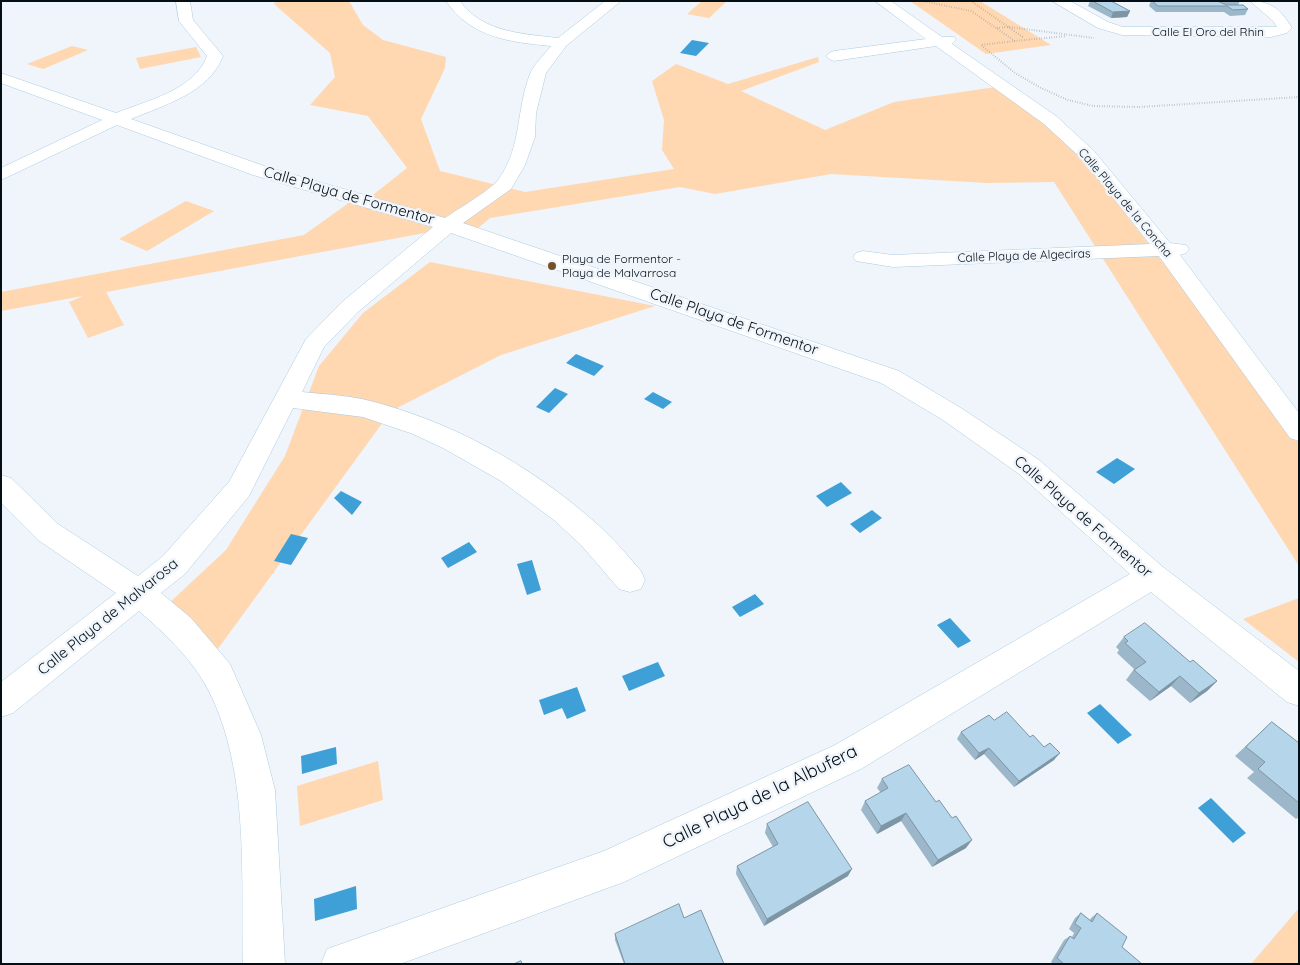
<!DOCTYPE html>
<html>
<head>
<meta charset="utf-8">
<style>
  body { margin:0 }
  #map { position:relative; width:1300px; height:965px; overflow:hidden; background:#eff5fa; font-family:Quicksand,sans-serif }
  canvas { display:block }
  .frame { position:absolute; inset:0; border:2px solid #040e15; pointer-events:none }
</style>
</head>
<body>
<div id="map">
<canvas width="1300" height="965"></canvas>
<div class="frame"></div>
</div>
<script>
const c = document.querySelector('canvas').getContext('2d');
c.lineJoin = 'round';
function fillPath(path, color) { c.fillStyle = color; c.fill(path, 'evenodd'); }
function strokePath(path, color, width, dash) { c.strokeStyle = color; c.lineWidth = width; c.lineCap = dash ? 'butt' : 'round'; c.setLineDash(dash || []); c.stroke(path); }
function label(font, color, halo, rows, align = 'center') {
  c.font = font + ' Quicksand,sans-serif'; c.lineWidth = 5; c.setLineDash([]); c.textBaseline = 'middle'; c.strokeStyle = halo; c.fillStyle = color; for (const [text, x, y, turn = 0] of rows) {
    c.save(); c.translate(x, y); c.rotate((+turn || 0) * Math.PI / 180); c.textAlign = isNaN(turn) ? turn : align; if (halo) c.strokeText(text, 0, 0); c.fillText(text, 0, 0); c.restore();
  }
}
fillPath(new Path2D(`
  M276,1H349L363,25L383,40L446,57L445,68L421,119L440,171L525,192L674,169L662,150L664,120L652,81L676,64L728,84L818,57L819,62L741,91L825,130L894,102L996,87L1050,125L1081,156L1299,439V566L1054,182L987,183L831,174L715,194L680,187L490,218L477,229L369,198L407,168L368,116L310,105L335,77L330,53L274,4Z
  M702,1H727L709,18L687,14Z
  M910,1H980L1051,45L986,54Z
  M72,46L88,50L43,69L27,64Z
  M196,47L201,57L140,69L136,58Z
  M186,201L214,211L147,251L119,239Z
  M350,202L441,230L106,292L124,325L88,338L69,302L83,296L1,311V292L304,235Z
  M430,262L655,306L501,355L391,411L212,657L166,606L226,550L285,456L319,366L363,313Z
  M1299,598V662L1243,619Z
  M378,761L383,800L300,826L297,786Z
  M1299,908V964H1251Z`), '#ffd7b0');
fillPath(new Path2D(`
  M692,40L709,43L696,56L680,53Z
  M576,354L604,366L594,376L566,363Z
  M555,388L568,394L549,413L536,407Z
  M653,392L672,402L663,409L644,399Z
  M1117,458L1135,469L1114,484L1096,472Z
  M841,482L852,493L827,507L816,496Z
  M341,491L362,502L352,515L334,498Z
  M872,510L882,518L860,533L850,524Z
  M291,534L308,538L291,565L274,561Z
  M469,542L477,552L448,568L441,558Z
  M532,560L541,590L527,595L517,564Z
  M755,594L764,604L740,617L732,607Z
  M950,618L971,641L958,648L937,625Z
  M658,662L665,676L629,691L622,676Z
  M577,687L586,711L567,719L562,708L544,715L539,700Z
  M1100,704L1132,735L1118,744L1087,713Z
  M336,747L337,764L302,774L301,756Z
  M1211,798L1246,833L1233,843L1198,808Z
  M356,886L357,909L315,921L314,899Z`), '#3ea0d6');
const minor = new Path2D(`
  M176,1H190L193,20L223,56C209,93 164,105 131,119L267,167L445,218C458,209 489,191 498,180C522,148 516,109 530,74C534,64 544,55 551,46C510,42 471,38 446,1H460C481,32 523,34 558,38L605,1H621L566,46L546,73L536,113L535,137L525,165L511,189L463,223L899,371L961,408L1039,460L1163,567L1299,671V706L1287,702L1151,592L861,769L624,882L400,964H321L327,949L604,851L835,745L1130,574L1019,474L943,420L881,383L451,233L358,312L324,347L302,392C322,394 342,395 362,399C448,419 531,465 597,524C613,538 627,555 641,571L645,580L641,589L630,592L619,589L582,546L554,520L501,481L443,448L413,434L363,417L293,408L249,496L185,574L161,593L191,618L230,664L261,735L275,790L285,964H243C241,874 250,764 205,684C190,657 162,631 139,611L13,713L1,717V682L116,593L38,540L1,503V475L11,478L58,524L138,576L163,556L229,482L306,339L342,302L433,227L253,175L117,125L1,180V168L102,120L1,83V73L116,113C146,101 195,90 207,56L179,21Z
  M875,1H891L942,37H954L956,40L952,44L1056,116L1094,151L1170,243L1186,245L1189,249L1186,253L1180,255L1299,413V441L1290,438L1159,256L893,267L856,261L853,257L856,253L863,251L893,255L1150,244L1082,159L1044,124L936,46L834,61L829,59L826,56L829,53L834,51L926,39Z
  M1052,1H1070L1108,22L1123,27H1277L1273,21L1250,1C1272,1 1281,10 1292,28L1287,33L1271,37L1122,35L1098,28Z`);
strokePath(minor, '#abcbe1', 1);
strokePath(new Path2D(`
  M922,1L971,11L1015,41L1066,36
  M971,1L1024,38
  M997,28L1009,27L1094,38
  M1015,41L981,45L1015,73L1041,88L1068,100L1093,106L1139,107L1299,97`), '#99a0a6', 2, [0.5, 2]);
fillPath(minor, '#fff');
fillPath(new Path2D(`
  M1080,1H1111L1130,11L1127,17L1111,18L1088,6L1090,1L1082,2Z
  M1151,1H1217L1223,4L1220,1H1240L1238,5H1225L1248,9L1245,15L1230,16L1224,12H1156L1149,6Z
  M1124,637L1190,662L1217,681L1207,691L1190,703L1171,686L1150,701L1126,680L1134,669L1117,653L1119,650L1116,647Z
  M994,720L1030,737L1044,747L1054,760L1014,787L984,754L975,760L957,739L961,732Z
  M1272,722L1299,743V817L1296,819L1247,778L1254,772L1235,756L1261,732Z
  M882,779L966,848L932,867L901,821L877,834L861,810L865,801L881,793L877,788Z
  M767,824L848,876L764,926L736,874L737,866L773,847L765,833Z
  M1081,913L1090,920L1091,918L1097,913L1122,947L1142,964H1053L1051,962L1064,940L1070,936L1072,937L1074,933L1069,929L1075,918Z
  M615,934L724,964H624L615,940Z`), '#9bb7c9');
fillPath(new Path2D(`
  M1130,11L1127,17L1111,18L1113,12Z
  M1180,676L1171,686L1150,701L1159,692Z
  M1217,681L1207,691L1190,703L1199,693Z
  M989,748L984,754L975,760L979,753Z
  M1060,753L1054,760L1014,787L1019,781Z
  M906,813L901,821L877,834L881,826Z
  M972,840L966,848L932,867L938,860Z
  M852,869L848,876L764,926L767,919Z`), '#7e95a4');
const building = new Path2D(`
  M1093,1H1111L1130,11L1113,12Z
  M1153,1H1217L1227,5H1243L1248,9L1233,10L1227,6H1158Z
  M1145,623L1190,662L1193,660L1217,681L1199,693L1180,676L1159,692L1134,670L1146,662L1125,643L1128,641L1124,637Z
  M1007,712L1030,737L1033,735L1044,747L1050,743L1060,753L1019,781L989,748L979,753L961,732L989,715L994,720Z
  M1272,722L1299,743V803L1258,769L1265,762L1246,747Z
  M909,765L936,802L939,800L952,818L956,816L972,840L938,860L906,813L881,826L865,801L888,788L882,779Z
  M808,802L852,869L767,919L737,866L778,844L767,824Z
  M679,904L684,918L701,910L724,964H625L615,934Z
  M1081,913L1092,922L1097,913L1127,937L1122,947L1142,964H1064L1057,958L1070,936L1074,939L1081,928L1075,924Z
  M521,961L522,964H514Z`);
fillPath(building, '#b4d5ea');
strokePath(building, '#7e95a4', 1);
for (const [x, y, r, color] of [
  [552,266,5,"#75512b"]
]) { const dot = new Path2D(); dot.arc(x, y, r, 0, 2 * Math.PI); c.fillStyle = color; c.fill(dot); strokePath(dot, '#eff5fa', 2); }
label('12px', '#040e15', '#eff5fa', [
  ["Calle El Oro del Rhin",1208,32],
  ["Calle Playa de la Concha",1125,203,50],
  ["Calle Playa de Algeciras",1024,256,-2]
]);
label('12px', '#040e15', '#eff5fa', [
  ["Playa de Formentor -",562,259],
  ["Playa de Malvarrosa",562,273]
], 'left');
label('15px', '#040e15', '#eff5fa', [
  ["Calle Playa de Formentor",349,196,16],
  ["Calle Playa de Formentor",734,322,19],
  ["Calle Playa de Formentor",1083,517,41],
  ["Calle Playa de Malvarosa",108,617,-39]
]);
label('18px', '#040e15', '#eff5fa', [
  ["Calle Playa de la Albufera",760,797,-26]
]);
</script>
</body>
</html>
